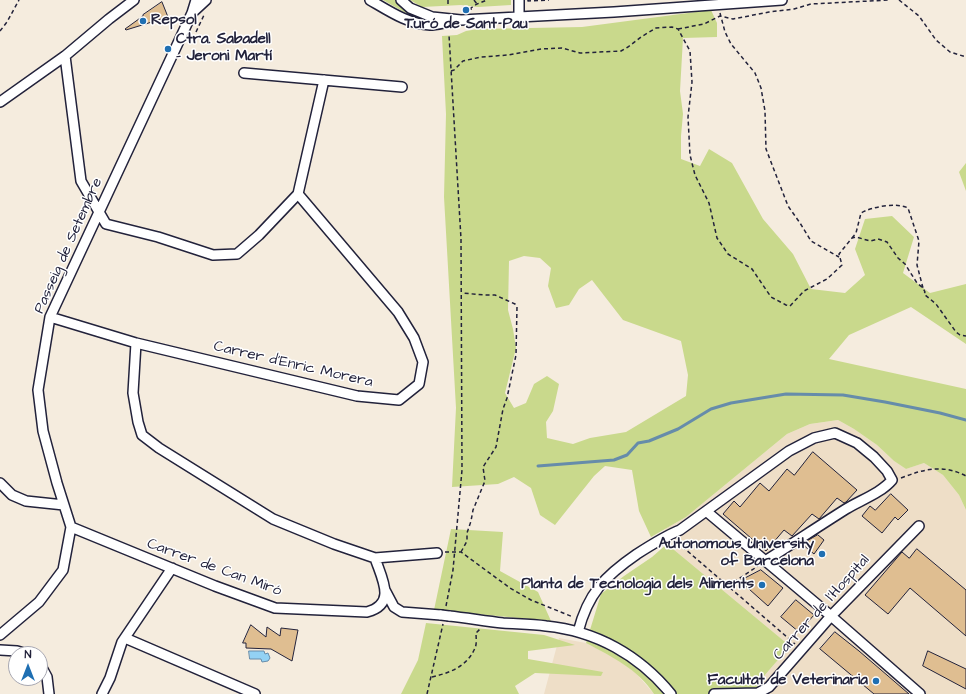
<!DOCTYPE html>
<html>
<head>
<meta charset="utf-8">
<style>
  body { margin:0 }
  #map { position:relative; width:966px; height:694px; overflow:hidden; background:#f5ecde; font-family:"Architects Daughter",sans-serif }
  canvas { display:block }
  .north { position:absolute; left:8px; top:646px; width:40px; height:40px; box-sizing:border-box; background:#fff; border:1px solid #a7a7b1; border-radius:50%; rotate:0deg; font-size:11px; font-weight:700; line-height:16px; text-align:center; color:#22223b }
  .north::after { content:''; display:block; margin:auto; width:14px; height:18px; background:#1f6fb2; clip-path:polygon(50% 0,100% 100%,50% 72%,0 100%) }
</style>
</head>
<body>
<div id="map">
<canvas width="966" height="694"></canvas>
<div class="north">N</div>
</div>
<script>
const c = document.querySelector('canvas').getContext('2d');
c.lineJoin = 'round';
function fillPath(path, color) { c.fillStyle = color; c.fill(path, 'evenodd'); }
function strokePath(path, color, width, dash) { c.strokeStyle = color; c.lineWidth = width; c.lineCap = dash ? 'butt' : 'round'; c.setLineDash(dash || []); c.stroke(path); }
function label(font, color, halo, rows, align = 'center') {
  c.font = font + ' "Architects Daughter",sans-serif'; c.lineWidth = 3; c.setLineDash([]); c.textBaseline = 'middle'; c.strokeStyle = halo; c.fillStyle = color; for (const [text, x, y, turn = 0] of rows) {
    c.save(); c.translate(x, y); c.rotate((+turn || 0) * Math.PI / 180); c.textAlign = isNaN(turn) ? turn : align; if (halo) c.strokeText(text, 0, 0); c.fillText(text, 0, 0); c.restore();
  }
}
fillPath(new Path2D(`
  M838,420L854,429L877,445L894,461L906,469L924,463L943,475L959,495L966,510V694H757L758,683L790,646L667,544L665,529L686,517L787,434L810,424Z
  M559,638L586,643L615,658L634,671L654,694H544Z`), '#eedec7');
fillPath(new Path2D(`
  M383,0H395L405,10L413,16L404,12Z
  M410,0H511V5L478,7L461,5L422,7Z
  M711,10L717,23V37L683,38L680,91L683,114L681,136V159L700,166L709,149L732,163L763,219L793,254L811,289L845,293L865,275L855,249L865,219L892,216L914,237L903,273L930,293L966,284V344L911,307L849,335L829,359L966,389V510L959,495L943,475L924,463L906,469L894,461L877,445L854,429L838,420L810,424L787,434L686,517L651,537L639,511L632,470L605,466L594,476L555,525L540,515L531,488L514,477L498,484L452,487L456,408L444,197L446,114L442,36L457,35L466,31L478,29L582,27ZM524,256L540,258L551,268L548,286L556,308L569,305L579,289L592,280L623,320L681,341L688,375L686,396L626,432L590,438L573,444L547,438L546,422L553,411L559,384L547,376L534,384L526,403L514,408L505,393L516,348L513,329L508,310L509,261Z
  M966,163V191L959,172Z
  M451,529L503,532L500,571L538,592L551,621L434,610Z
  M667,544L790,646L758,683L757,694H654C638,669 612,657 586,643L601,594L624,576L652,557Z
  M426,623L544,635L575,645L528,651V659L603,672L601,676L535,673L515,686L519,694H401L418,660Z`), '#c9d98c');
const water = new Path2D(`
  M249,651H264L265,654L268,653L270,658L268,661L262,662L261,659H250Z`);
fillPath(water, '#93d2f4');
strokePath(water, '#668caa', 1);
strokePath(new Path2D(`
  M538,466L614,460L627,455L638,443L649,441L678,429L711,409L731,403L786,394L843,395L885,402L940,413L966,420`), '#668caa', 3);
const building = new Path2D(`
  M162,2L168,17L126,30L125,29L143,16V15Z
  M813,452L857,490L846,502L844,503L837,498L819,519L812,514L792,536L784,530L766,551L723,514L734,501L740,507L760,483L769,491L787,469L794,475Z
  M891,494L908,510L898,520L895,517L882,533L862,516L870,506L875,510Z
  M818,535L824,540L814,554L802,544Z
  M917,549L966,590V636L910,588L888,614L865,595L902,552L909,558Z
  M761,570L783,588L768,606L740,581Z
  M796,600L814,615L799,632L781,617Z
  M251,625L266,637L267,627L280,636L281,628L298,630L292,661L271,649L246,648V643H243Z
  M835,632L859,651L909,694H874L820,649Z
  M928,651L966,669V689L923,666Z`);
fillPath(building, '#dfbe91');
strokePath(building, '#22223b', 1);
const minor = new Path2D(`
  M370,0C389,11 408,24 430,25C436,25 443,23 449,22
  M401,0L410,8L432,17L461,20L614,12L782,0
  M193,12L206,0
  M519,18V0
  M65,56L81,181L106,224L158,237L213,255L237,254L259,235L298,194
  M244,73L402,87
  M0,102L65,56L109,19L134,0
  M298,194L324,80
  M50,317L136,343L357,396L399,400L419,384L423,362L414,338L398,312L298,194
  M136,343L133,393L138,422L142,435L159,448L273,519L334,544L375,558L437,553
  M0,483L12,495L26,501L64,505
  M706,511L831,616L920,694
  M71,527L215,586L275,608L367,612C397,604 382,579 375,558
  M385,590L394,607L402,612L441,615
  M449,616C467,618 485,621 503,623C518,624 532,624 546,626C596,631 639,655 671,694
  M578,632C588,593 605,576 637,554C651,545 665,536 680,530L789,451L814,438L835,433L857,443L874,457L887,471L892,480C881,493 861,500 846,509C819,526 792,544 765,561
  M0,635L39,602L63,570L71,527L57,483L43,431L38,390L50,317L192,13L196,0
  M125,638L255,694
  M0,650L17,651L27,654
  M40,664L47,677L49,694
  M102,694L110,678L122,642L172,568
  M714,694L758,693L769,687L831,616L919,526`);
strokePath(minor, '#22223b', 12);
strokePath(new Path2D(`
  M448,0V4
  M474,0L477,4
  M528,0V1L549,0
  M899,0L919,16L936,40L950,52L966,57
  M471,10V8L477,4L487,0
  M720,13L725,32L731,44L755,73L761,88L765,111L766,149L788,206L800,223L811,241L839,257
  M678,29L704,24L720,16L733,19L769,12L794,9L811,4L889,0
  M0,31L7,22L19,0
  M196,32L204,15
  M451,71L454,70L463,61L481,57L508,55L541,49L562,48L580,53L621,51L628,47L641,37L656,28L672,27L678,29L690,51L692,82L688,117L690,155L695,175L709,203L717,238L728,254L752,269L771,297L786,305L790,306L804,291L827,279L842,265L839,254L852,238L856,237L870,241L878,239L887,242L898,258L905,264L917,283L923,288L925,292L924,294L936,304L956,332L960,335L966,336
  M852,238L856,233L861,213C871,207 897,202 908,208L919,241L917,265L923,288
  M901,478C924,469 943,464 966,476
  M677,542L795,644
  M445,552H461L510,588L531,600L573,617
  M461,552L467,541V533L471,521L473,510L485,481L483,467L496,447L503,409L507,398L516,355L517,307L515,304L495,295H484L462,293
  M728,586L758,566
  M446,606L453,570L462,470L461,239L449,35
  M432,677C449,673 467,667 475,648C477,644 476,637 476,633L480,629
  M427,694L443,624`), '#22223b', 1.5, [4, 3]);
strokePath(minor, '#fff', 9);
const minorBridge = new Path2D(`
  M441,615L449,616`);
strokePath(minorBridge, '#22223b', 12, []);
strokePath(minorBridge, '#fff', 9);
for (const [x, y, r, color] of [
  [466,10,4,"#1f6fb2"],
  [143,21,4,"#1f6fb2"],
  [168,49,4,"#1f6fb2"],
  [822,554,4,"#1f6fb2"],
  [762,585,4,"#1f6fb2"],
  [876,681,4,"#1f6fb2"]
]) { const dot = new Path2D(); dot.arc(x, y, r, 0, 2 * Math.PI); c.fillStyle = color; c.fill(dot); strokePath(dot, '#fff', 1.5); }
label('bold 15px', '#22223b', '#fff', [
  ["Repsol",151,21,"left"],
  ["Turó de Sant Pau",466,25,"center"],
  ["Ctra. Sabadell",176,40,"left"],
  ["- Jeroni Martí",176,57,"left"],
  ["Autonomous University",814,545],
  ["of Barcelona",814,562],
  ["Planta de Tecnologia dels Aliments",754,585],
  ["Facultat de Veterinaria",868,681]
], 'right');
label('15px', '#22223b', '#fff', [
  ["Passeig de Setembre",69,246,-66],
  ["Carrer d'Enric Morera",293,365,13],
  ["Carrer de Can Miró",214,568,20],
  ["Carrer de l'Hospital",822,608,-48]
]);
</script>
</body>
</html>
